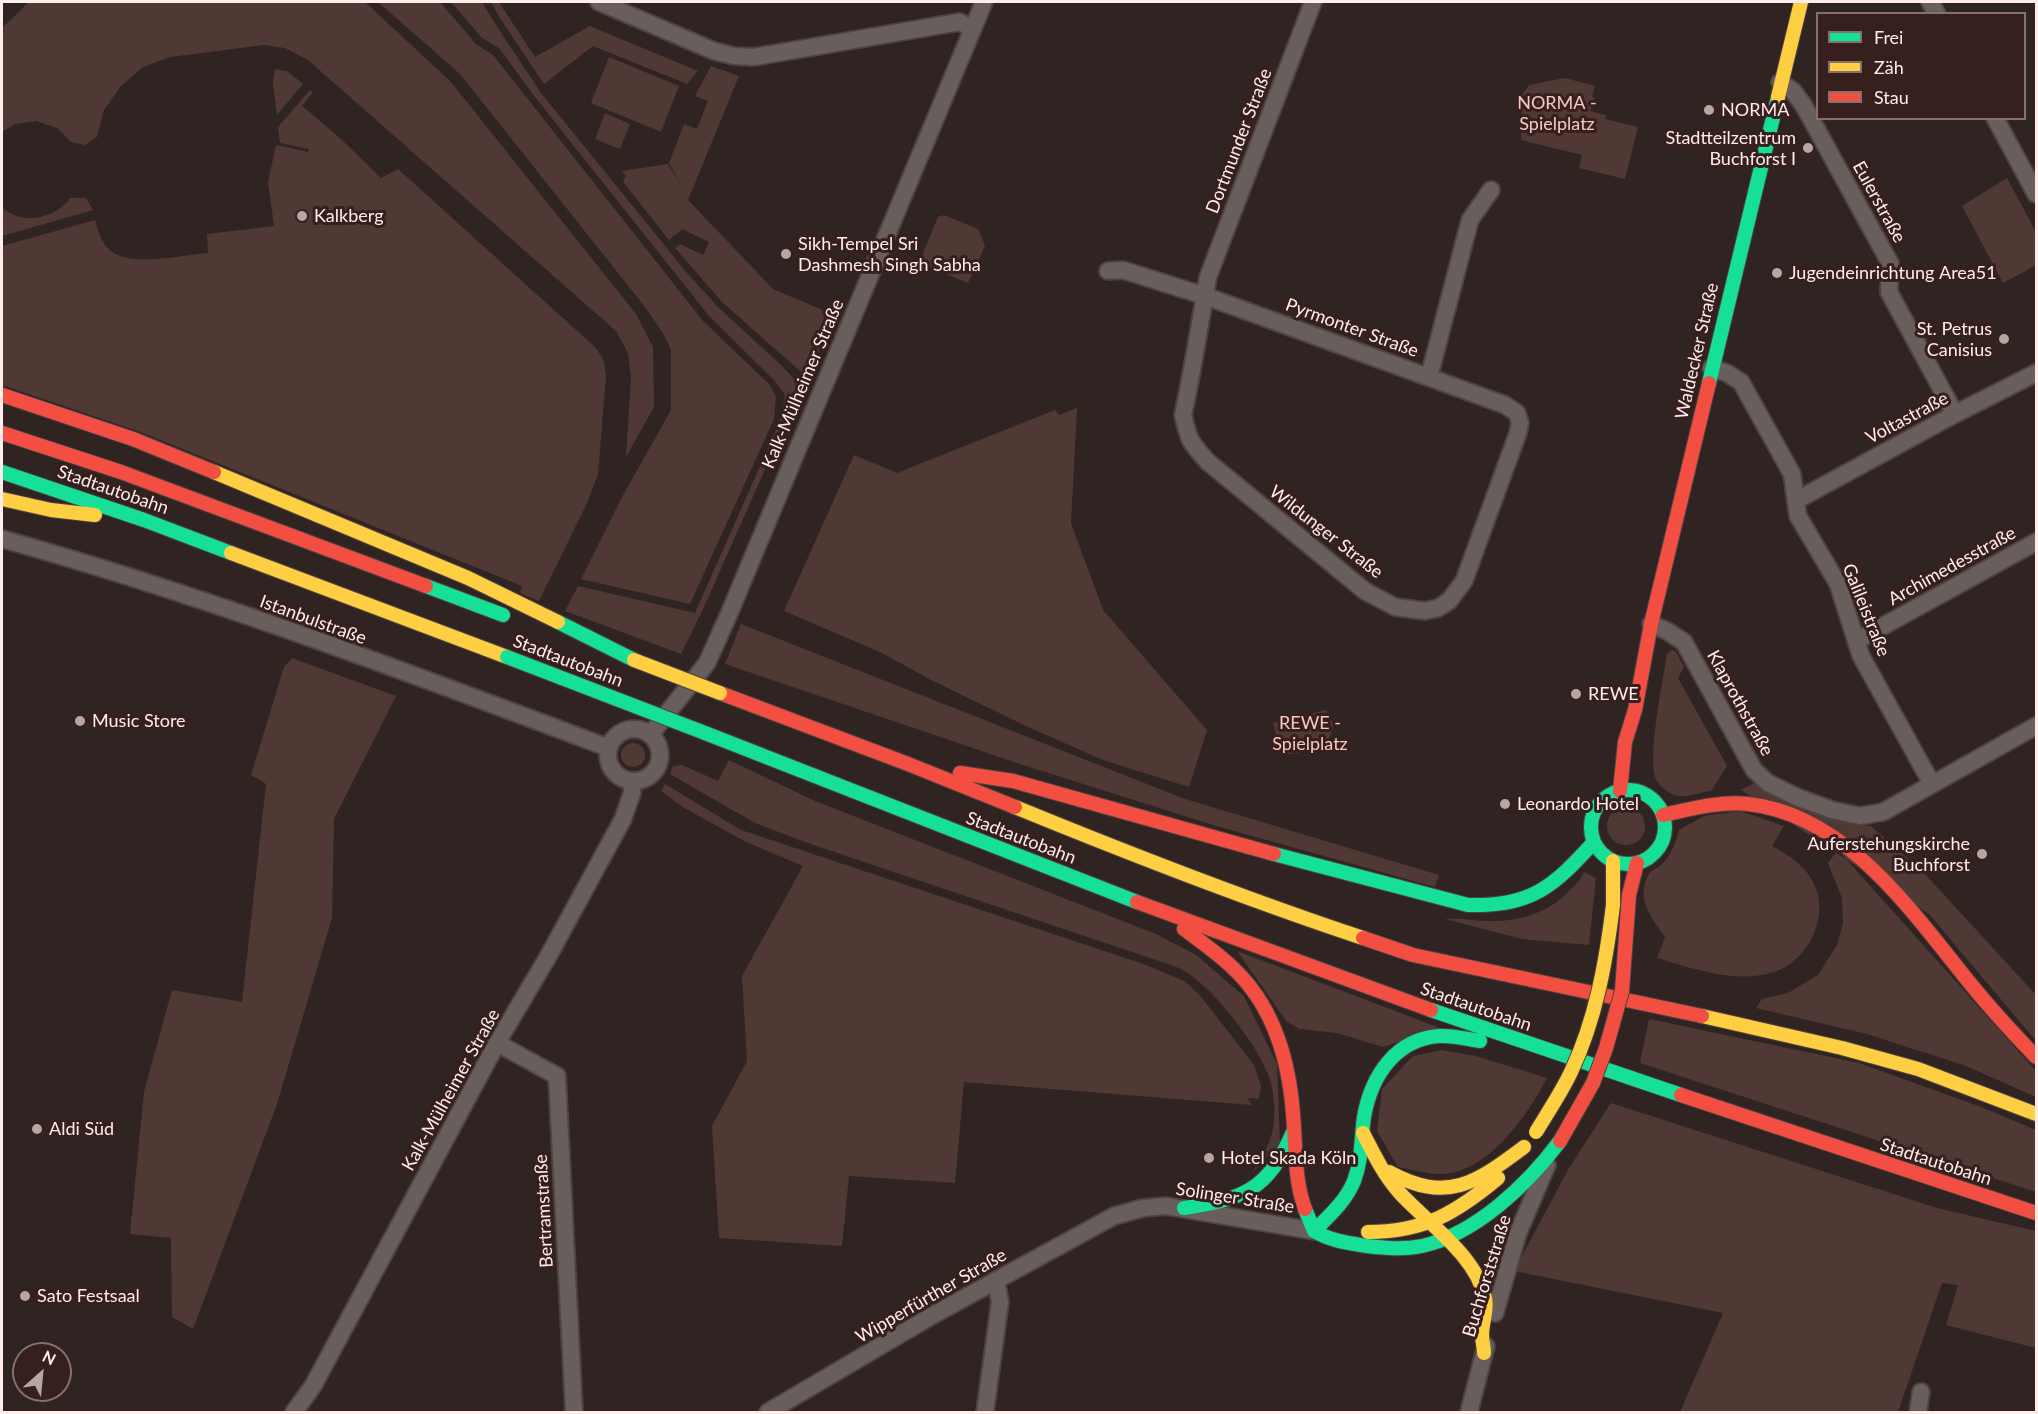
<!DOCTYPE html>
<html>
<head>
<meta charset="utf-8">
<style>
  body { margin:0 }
  #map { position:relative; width:2038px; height:1414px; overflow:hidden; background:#302422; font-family:Lato,sans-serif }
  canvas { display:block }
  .frame { position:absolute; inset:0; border:3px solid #feedeb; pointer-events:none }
  .legend { position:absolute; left:1816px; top:12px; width:210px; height:108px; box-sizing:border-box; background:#361f1c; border:2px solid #86716f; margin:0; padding:8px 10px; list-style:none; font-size:18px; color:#feedeb }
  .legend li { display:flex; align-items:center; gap:12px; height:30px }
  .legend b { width:30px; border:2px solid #86716f }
  .north { position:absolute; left:12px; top:1342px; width:60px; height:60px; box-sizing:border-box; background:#361f1c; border:2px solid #86716f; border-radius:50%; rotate:27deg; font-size:16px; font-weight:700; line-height:24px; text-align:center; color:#feedeb }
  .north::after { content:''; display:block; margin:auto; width:21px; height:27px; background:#b6a7a5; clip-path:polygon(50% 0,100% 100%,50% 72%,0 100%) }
</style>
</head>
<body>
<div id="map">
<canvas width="2038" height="1414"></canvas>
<div class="frame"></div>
<ul class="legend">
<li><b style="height:8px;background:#16e098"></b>Frei</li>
<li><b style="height:8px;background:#ffcf43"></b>Zäh</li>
<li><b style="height:8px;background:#f24e42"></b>Stau</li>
</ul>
<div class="north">N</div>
</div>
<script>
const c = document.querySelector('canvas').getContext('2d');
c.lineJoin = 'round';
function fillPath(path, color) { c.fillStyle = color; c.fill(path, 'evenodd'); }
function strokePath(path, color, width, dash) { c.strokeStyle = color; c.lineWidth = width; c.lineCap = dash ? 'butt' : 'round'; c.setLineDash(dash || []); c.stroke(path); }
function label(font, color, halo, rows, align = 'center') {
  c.font = font + ' Lato,sans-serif'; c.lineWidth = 6; c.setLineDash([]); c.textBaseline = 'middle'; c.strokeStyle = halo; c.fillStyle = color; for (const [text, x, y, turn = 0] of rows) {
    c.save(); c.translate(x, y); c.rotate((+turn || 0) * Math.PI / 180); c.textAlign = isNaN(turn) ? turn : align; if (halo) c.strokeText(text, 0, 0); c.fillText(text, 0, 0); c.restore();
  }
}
fillPath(new Path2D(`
  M29,2H365L451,82L636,314L653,347L654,407L626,457L631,377L628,353L616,331L308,60L285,48L264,45L170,57L143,67L121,86L104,110L97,137L85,145L71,142L57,128L36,121L15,124L2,132V28Z
  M378,2H440L476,44L493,55L703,321L770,385L776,397L774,419L690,604L581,579L622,497L671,410V350L663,333L645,307L460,74Z
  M451,2H482L494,22L541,93L687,273L718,307L782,366L798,383V395L704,607L681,654L565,611L578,586L695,613L780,421L785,395L774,380L709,316L535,97L499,48L482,38Z
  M491,2H499L535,57L590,26L698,71L687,84L593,46L544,84L500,18Z
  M609,57L679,86L661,132L591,103Z
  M711,66L739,76L688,200L773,289L834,315L808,378L723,303L675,248L680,244L703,255L709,242L682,229L669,240L623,182L626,176L622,171L668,164L682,186L669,163L684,124L697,129L708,101L695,96Z
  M275,69L287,71L303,84L277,115L273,83Z
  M1565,78L1595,86L1592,97L1595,98L1590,111L1606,115L1605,119L1638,127L1625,179L1579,168L1582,155L1521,140L1522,95L1529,85Z
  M310,90L313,92L302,106L341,139L381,178L398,169L596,348L604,361L606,376L598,474L588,501L539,601L520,593L522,586L143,433L2,385V246L95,220C98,231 102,245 112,252C133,267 183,255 208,253L207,234L274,226L268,182L276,145L308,152L309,149L280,143L278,127Z
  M605,113L630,124L620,149L595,139Z
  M2007,178L2036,232V265L2003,283L1962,206Z
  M70,198H86L93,210L2,236V207C21,226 56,219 70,198Z
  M944,215L978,229L985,246L968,283L919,263L938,217Z
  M1077,408L1071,523L1103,610L1207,730L1189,787L1103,760L1026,726L931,680L882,653L784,611L854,455L897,473L1055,410L1059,415Z
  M741,624L1185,799L1439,875L1435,887L1213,825L1020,764L725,664Z
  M1672,650L1676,652L1684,667L1678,678L1727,766L1711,791C1701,792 1688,797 1678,796C1670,795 1660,787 1656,779C1647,761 1663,678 1667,654Z
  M292,658L396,696L334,819L332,918L277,1104L193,1329L172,1317L171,1238L130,1234L144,1092L172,990L242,1002L266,784L251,775L284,667Z
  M1326,710L1334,725L1325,750L1290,754L1281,751L1273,723Z
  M621 755a12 12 0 1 1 24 0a12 12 0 1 1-24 0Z
  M729,760L815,801L1156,934L1196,955L1244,996L1277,1064L1280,1144L1252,1173C1263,1156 1273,1140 1274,1119C1275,1105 1273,1087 1268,1074C1256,1044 1218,995 1192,976C1180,966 1164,963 1150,958L805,842L755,823L670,774L673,766L682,765L718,781Z
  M1754,783L1771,794L1828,815L1858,825L1871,826L1924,873L2036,995V1041L1929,914L1741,790Z
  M665,784L741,830L1146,965L1184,981L1199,994L1254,1065L1261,1086L1259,1099L1247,1098L1252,1105L964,1082L955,1183L849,1176L842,1246L719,1238L712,1126L747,1061L742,976L803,866L746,842L684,808L661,791Z
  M1607 826a19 19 0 1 1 38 0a19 19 0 1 1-38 0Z
  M1740,811L1784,826L1772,846C1789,855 1808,868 1815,886C1829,919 1807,962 1774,972C1736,984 1694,969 1657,958L1665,937C1651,918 1635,897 1649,874C1651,870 1656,869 1660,866C1671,856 1675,844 1679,830L1704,816Z
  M1838,850L2036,1071V1097L1966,1066L1867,1034L1756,1008L1762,999L1788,993L1818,975L1837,945L1843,923L1842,898L1828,863Z
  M1584,872L1596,878L1589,945L1522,939L1445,919C1460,917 1473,921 1488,921C1515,922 1542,915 1563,897C1571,889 1579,883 1584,872Z
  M1237,951L1440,1028L1383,1047L1337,1033L1300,1029L1287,1022Z
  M1649,1019L1859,1063L1981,1107L2036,1130V1192L1640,1063Z
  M1442,1050L1476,1056L1547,1078C1528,1115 1487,1175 1439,1174C1426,1174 1411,1169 1398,1167L1377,1131L1382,1089L1413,1056Z
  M1611,1103L1937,1208L2036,1231V1348L1946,1325L1958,1285L1942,1283L1898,1412H1680L1723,1313L1514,1271L1569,1168Z`), '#503835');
const street = new Path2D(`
  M599,2L714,51L734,56L754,57L959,22L973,28
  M1930,2L1937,14
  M1780,82L1793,91L1804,106L1890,263L1889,292L1955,414
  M1995,118L2036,194
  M1108,271L1123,270L1205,296L1505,405L1517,413L1520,423L1518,433L1464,581L1449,601L1438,608L1425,611L1395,607L1365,591L1208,462C1190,442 1189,441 1183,415C1193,369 1200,323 1208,277L1313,2
  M1711,368L1727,373L1741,382L1792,474L1798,516L1838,584L1861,656L1932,784
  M1429,377L1470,220L1491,190
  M1797,500L1955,414L2036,373
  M2,539C207,596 409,673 609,748
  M1651,624L1667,631L1684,642L1754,770L1768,783L1799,798L1832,810L1860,816L1883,812L2036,726
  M1856,641L2036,542
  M608 755a26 26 0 1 1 52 0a26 26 0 1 1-52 0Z
  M650,735L707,663L729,614L984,2
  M497,1043L557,1076L574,1412
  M1495,1313L1518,1233L1547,1165
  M294,1412L313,1386L497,1043L549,955L623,819L632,793V782
  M768,1412L933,1315L1114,1216L1143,1208L1166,1206L1314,1231
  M985,1412L1000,1302L996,1280
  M1469,1412L1486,1346
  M1918,1412L1921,1392`);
const fast = new Path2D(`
  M1709,383L1778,97
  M2,472L144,520L231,553
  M426,586L503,615
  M558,622L634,660
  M705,733L1137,902
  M1591 827a37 37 0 1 1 74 0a37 37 0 1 1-74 0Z
  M1274,854L1468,905C1532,906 1552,888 1594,842
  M1431,1010L1681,1095
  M1184,1208C1244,1199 1268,1190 1293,1132
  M1305,1209L1314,1231C1329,1216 1346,1201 1354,1181C1362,1160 1361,1139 1364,1117C1371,1077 1395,1039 1439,1036C1453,1035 1467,1039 1480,1041
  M1314,1231C1331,1241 1348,1243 1367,1246C1385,1248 1404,1250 1422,1246C1476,1234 1528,1184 1560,1141`);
const slow = new Path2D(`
  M1778,97L1801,2
  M214,472L468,578L558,622
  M2,499L51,510L95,515
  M231,553L507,657
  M1015,807C1130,854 1245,899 1363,938
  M1613,861V905
  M1702,1016L1842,1048L1918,1069L2036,1114
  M1363,1133C1374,1154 1383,1174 1399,1192C1426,1222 1477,1256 1485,1298C1488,1310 1482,1322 1482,1335C1482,1341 1484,1347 1484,1353
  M1389,1172C1447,1204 1476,1183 1524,1147
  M1368,1232C1424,1232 1456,1213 1498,1178`);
const jam = new Path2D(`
  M2,395L133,439L214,472
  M2,433L121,472L426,586
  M720,693L908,764L1015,807
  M960,773L1013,781L1274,854
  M1620,791L1625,742L1635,710L1651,624L1709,383
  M1663,815C1691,809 1720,801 1748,804C1846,814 1913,913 1969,982C1990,1008 2013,1033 2036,1057
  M1137,902L1431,1010
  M1184,929C1201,942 1219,954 1234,969C1274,1007 1289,1060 1293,1114C1296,1146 1294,1179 1305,1209
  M1363,938L1413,955L1702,1016
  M1622,991L1629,895L1637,863
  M1681,1095L2036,1213`);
strokePath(street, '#4e4341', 20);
strokePath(fast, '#4e4341', 16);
strokePath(slow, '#4e4341', 16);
strokePath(jam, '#4e4341', 16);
strokePath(street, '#685e5c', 16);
strokePath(fast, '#16e098', 14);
strokePath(slow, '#ffcf43', 14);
strokePath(jam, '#f24e42', 14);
const fastBridge = new Path2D(`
  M507,657L705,733`);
const slowBridge = new Path2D(`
  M634,660L720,693
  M1536,1132C1548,1112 1561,1093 1571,1072C1596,1019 1606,962 1613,905`);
const jamBridge = new Path2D(`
  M1560,1141L1593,1083L1606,1048L1622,991`);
strokePath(fastBridge, '#4e4341', 16, []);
strokePath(slowBridge, '#4e4341', 16, []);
strokePath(jamBridge, '#4e4341', 16, []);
strokePath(fastBridge, '#16e098', 14);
strokePath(slowBridge, '#ffcf43', 14);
strokePath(jamBridge, '#f24e42', 14);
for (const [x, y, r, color] of [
  [1709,110,6,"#b6a7a5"],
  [1808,148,6,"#b6a7a5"],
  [302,216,6,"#b6a7a5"],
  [786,254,6,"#b6a7a5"],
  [1777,273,6,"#b6a7a5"],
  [2004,339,6,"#b6a7a5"],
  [1576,694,6,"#b6a7a5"],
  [80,721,6,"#b6a7a5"],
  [1505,804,6,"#b6a7a5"],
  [1982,854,6,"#b6a7a5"],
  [37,1129,6,"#b6a7a5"],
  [1209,1158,6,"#b6a7a5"],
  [25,1296,6,"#b6a7a5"]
]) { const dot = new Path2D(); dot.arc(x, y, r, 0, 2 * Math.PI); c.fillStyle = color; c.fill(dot); strokePath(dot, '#361f1c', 2); }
label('18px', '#f6cac4', '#361f1c', [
  ["NORMA -",1557,103],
  ["Spielplatz",1557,124],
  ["REWE -",1310,723],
  ["Spielplatz",1310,744]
]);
label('18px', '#feedeb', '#361f1c', [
  ["NORMA",1721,110],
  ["Stadtteilzentrum",1796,138,"right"],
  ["Buchforst I",1796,159,"right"],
  ["Kalkberg",314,216],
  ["Sikh-Tempel Sri",798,244],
  ["Dashmesh Singh Sabha",798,265],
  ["Jugendeinrichtung Area51",1789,273],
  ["St. Petrus",1992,329,"right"],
  ["Canisius",1992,350,"right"],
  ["REWE",1588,694],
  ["Music Store",92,721],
  ["Leonardo Hotel",1517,804],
  ["Auferstehungskirche",1970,844,"right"],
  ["Buchforst",1970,865,"right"],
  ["Aldi Süd",49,1129],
  ["Hotel Skada Köln",1221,1158],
  ["Sato Festsaal",37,1296]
], 'left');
label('18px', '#feedeb', '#361f1c', [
  ["Dortmunder Straße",1239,141,-69],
  ["Eulerstraße",1879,202,61],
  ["Pyrmonter Straße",1352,328,20],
  ["Waldecker Straße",1697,351,-77],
  ["Kalk-Mülheimer Straße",803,384,-67],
  ["Voltastraße",1907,418,-28],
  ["Stadtautobahn",113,490,19],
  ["Wildunger Straße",1326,532,38],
  ["Archimedesstraße",1952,566,-29],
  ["Galileistraße",1866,610,68],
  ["Istanbulstraße",313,620,20],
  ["Stadtautobahn",568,661,21],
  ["Klaprothstraße",1740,703,61],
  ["Stadtautobahn",1021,838,21],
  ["Stadtautobahn",1476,1007,19],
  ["Kalk-Mülheimer Straße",451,1090,-61],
  ["Stadtautobahn",1936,1162,18],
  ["Solinger Straße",1235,1198,9],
  ["Bertramstraße",544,1211,-93],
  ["Buchforststraße",1487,1276,-73],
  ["Wipperfürther Straße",931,1296,-30]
]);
</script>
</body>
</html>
